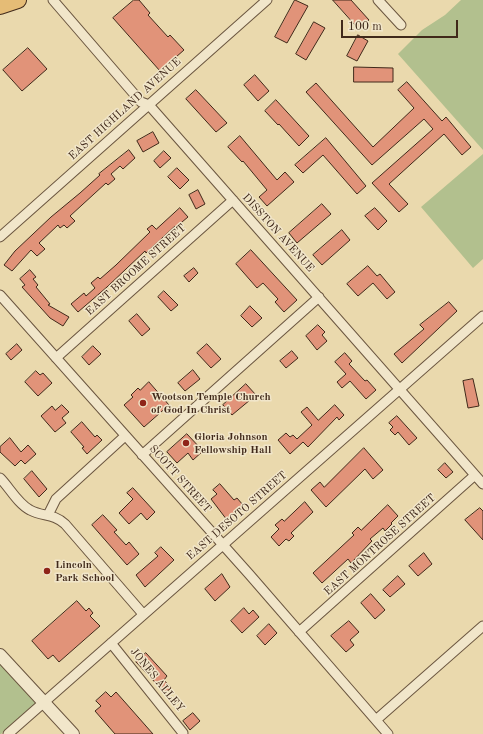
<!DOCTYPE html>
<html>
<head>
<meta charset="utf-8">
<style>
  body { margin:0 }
  #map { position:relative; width:483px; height:734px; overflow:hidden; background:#ead9ad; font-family:"Old Standard TT",serif }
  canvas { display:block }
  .scale { position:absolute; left:341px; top:20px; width:117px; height:18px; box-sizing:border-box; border:2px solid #40291a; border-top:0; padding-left:5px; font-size:12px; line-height:14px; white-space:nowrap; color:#40291a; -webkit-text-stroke:3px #f1e6ca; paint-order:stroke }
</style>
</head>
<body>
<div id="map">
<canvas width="483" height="734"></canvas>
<div class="scale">100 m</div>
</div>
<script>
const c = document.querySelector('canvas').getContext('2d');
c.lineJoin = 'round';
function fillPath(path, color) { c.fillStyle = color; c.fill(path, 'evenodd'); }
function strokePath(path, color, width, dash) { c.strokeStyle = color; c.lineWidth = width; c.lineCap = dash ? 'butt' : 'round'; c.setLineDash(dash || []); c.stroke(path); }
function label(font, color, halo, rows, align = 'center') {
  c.font = font + ' "Old Standard TT",serif'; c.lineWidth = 3; c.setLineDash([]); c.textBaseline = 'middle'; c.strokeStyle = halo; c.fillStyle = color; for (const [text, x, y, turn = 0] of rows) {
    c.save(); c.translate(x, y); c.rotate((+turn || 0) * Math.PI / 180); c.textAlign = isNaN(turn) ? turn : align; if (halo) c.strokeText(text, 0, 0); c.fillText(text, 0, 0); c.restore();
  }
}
fillPath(new Path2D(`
  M461,0H483V150L398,54L422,30L445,15Z
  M483,154V259L473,268L421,207Z
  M0,661L38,701L1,734H0Z`), '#b2c08e');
const building = new Path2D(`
  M134,0H139L150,13L148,15L168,37L170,35L184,50L160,71L113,18Z
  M295,0L308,6L287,43L275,37Z
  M333,0H351L369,20L359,29Z
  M314,22L325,28L306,60L296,54Z
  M358,35L368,41L357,61L347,56Z
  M28,48L47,69L22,91L3,70Z
  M354,67L393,68V82H354Z
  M255,75L269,91L258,101L244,85Z
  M407,82L442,121L446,117L471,147L462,155L444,134L389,184L408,204L399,212L372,183L433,129L424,119L372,165L306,92L316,83L373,147L414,108L398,90Z
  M196,90L227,123L216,132L186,99Z
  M276,100L309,136L299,146L279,124L278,125L265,111Z
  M153,132L159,143L143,152L137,141Z
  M240,136L277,180L285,172L294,182L267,206L259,197L267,190L243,161L242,162L228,147Z
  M326,138L366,186L357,194L323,155L303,173L295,165Z
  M129,150L135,158L123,169L120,166L111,174L115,179L108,185L106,183L70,216L75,221L67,228L64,225L60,228L58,225L39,243L45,249L37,256L31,250L12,271L4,265L15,251L51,217L80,193L100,175L99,174Z
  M164,151L171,158L160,168L154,161Z
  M177,168L189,180L180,189L168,177Z
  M198,190L205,204L196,209L189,195Z
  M322,204L331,214L297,243L289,233Z
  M180,208L188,217L176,227L175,226L146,253L145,251L107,287L78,312L71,304L84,293L86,296L95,288L91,283L98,277L100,279L116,265L150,232L147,229L152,225L156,229Z
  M375,208L387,221L378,230L365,216Z
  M342,230L350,240L322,265L313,255Z
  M251,250L297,300L284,312L275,302L278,299L263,283L257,288L236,264Z
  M368,266L377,276L380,274L395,292L387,299L373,283L358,296L347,284Z
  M194,268L198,273L189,282L184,276Z
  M30,270L36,277L33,279L38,285L36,287L50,304L48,305L69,317L63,326L50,318L22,287L25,285L20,279Z
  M164,291L178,305L171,311L158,297Z
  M449,302L457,311L402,363L394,354L424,329L420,325Z
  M250,306L262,318L252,327L241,316Z
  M137,314L150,329L142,336L129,321Z
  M318,325L325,332L322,335L327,341L317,350L306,336Z
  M17,344L22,350L11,360L6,354Z
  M207,344L221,359L211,368L197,353Z
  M93,346L101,354L89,365L82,357Z
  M292,351L298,358L286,368L280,361Z
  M345,353L352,361L349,364L365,381L367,380L376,390L366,399L350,381L342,388L337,382L346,374L335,362Z
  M193,370L200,379L185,391L178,383Z
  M36,371L40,375L43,373L52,383L38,396L25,382Z
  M473,379L479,406L468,408L463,381Z
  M149,382L169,405L144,427L124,405L133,397L131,395L138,388L140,390Z
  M246,384L256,395L232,415L223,405Z
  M62,405L69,412L62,418L66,423L55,432L41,416L52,406L55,410Z
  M335,405L344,415L339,420L337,417L308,447L303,442L290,454L278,440L286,433L290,437L293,435L297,439L312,425L301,412L307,407L318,420Z
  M397,416L417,438L409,445L398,432L395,435L390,430L393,427L389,423Z
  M82,422L95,437L97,435L102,440L87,454L82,448L84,447L71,432Z
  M187,434L203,451L193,460L188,453L177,463L167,452Z
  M10,438L21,452L28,445L36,454L25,464L21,460L15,466L0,452V447Z
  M364,448L383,470L373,479L365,469L326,507L311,490L320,482L324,487Z
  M445,463L453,472L446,478L438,470Z
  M32,471L47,489L39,497L24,479Z
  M220,484L234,500L237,498L243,505L227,520L211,499L217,494L213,490Z
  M133,488L155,512L147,520L141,513L129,524L119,513L133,499L127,493Z
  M305,502L313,512L291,533L294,536L289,541L286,539L279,546L271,537L279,529L275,525L282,519L284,521Z
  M388,505L398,516L391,523L392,524L385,531L383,528L370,539L372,541L351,563L348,559L322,583L313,573L354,535L352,533L358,527L361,530Z
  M480,508L483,511V540L465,520Z
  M103,515L117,530L114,532L126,545L129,542L139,554L127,565L92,525Z
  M161,547L174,560L145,587L136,575L158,556L155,553Z
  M424,553L432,564L418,576L409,566Z
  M222,574L230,587L215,601L205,589Z
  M398,576L405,584L390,597L383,590Z
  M371,594L385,610L375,619L361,603Z
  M77,601L86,611L89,608L93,613L90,616L100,626L59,662L53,655L48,659L32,641Z
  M244,608L249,614L253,610L259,617L242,633L231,621Z
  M349,621L359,632L350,640L354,645L346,652L331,636Z
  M269,624L277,633L265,645L257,636Z
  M146,653L167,676L164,680L171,688L165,693L136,662Z
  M106,692L111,697L116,692L153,734H115L95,711L101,706L96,701Z
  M193,713L200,721L190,730L183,721Z`);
fillPath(building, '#e19379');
strokePath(building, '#40291a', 1);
const minor = new Path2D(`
  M53,0L141,102L149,105L483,484
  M378,0L401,25
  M0,237L267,0
  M0,295L249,574L388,734
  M56,358L233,200
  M142,455L319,297
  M0,478C9,487 18,504 30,510C43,517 53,513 65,524L143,614
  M48,515L56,499L125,436
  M299,632L475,475
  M111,643L183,733
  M376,720L483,626
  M8,734L483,316`);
const tertiary = new Path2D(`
  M0,655L73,734`);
const trunk = new Path2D(`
  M0,6L18,0`);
strokePath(minor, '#6a553f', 11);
strokePath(tertiary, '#6a553f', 14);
strokePath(trunk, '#40291a', 18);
strokePath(minor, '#f1e6ca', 9);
strokePath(tertiary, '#f1e6ca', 12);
strokePath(trunk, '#e5bc76', 16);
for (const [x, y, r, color] of [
  [143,403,4,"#8f2418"],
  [186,443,4,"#8f2418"],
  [47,571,4,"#8f2418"]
]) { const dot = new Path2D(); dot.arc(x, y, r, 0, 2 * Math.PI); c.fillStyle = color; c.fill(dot); strokePath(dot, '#f1e6ca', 1.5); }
label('11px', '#40291a', '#f1e6ca', [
  ["EAST HIGHLAND AVENUE",125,109,-42],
  ["DISSTON AVENUE",278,233,48],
  ["EAST BROOME STREET",136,270,-42],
  ["SCOTT STREET",180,479,48],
  ["EAST DESOTO STREET",237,516,-41],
  ["EAST MONTROSE STREET",380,545,-42],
  ["JONES ALLEY",157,680,51]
]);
label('bold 11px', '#40291a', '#f1e6ca', [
  ["Wootson Temple Church",151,397],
  ["of God In Christ",151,410],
  ["Gloria Johnson",194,437],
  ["Fellowship Hall",194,450],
  ["Lincoln",55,565],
  ["Park School",55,578]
], 'left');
</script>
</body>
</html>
